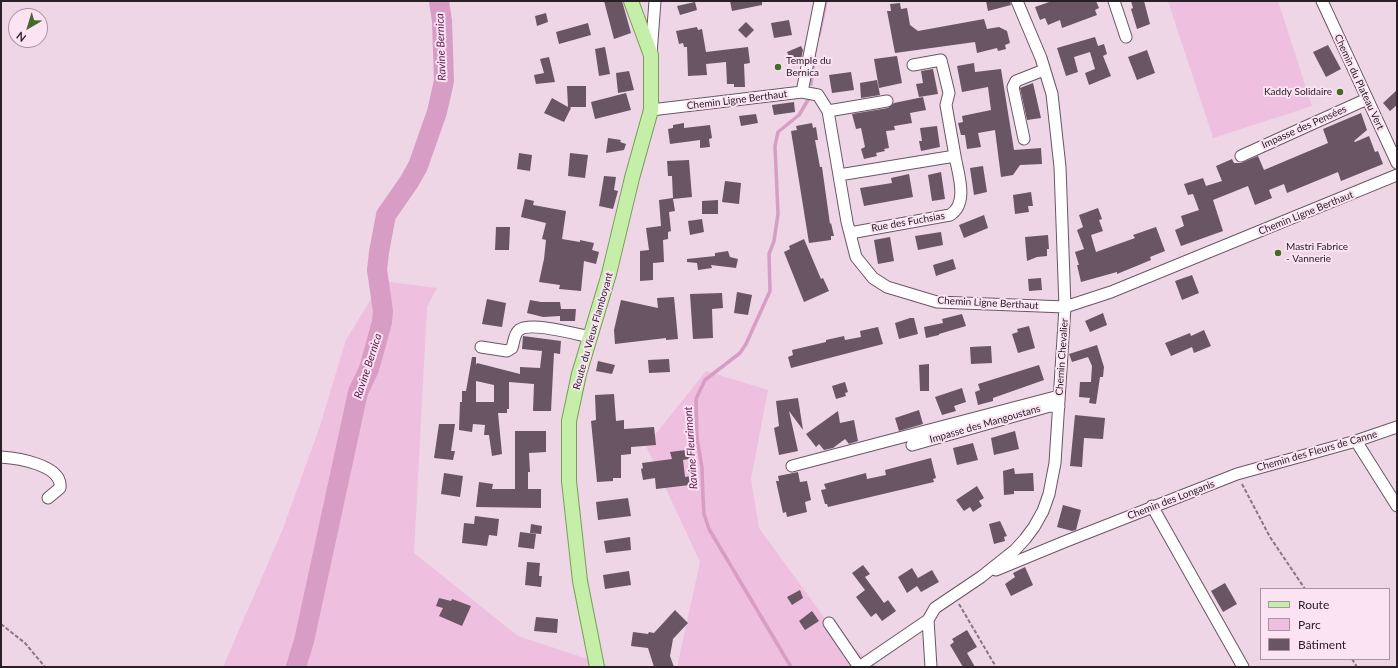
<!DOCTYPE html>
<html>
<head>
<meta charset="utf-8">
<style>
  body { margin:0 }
  #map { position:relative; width:1398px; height:668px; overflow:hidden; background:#eed6e6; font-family:Lato,sans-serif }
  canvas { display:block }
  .frame { position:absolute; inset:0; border:2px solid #292026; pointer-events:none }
  .legend { position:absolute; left:1260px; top:588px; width:130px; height:72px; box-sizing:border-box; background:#fbe3f3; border:1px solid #a795a1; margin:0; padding:5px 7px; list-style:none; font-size:12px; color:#292026 }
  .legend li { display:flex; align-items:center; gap:8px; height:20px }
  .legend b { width:20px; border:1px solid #a795a1 }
  .north { position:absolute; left:8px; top:8px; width:40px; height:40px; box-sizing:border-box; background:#fbe3f3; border:1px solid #a795a1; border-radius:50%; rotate:218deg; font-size:11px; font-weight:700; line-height:16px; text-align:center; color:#292026 }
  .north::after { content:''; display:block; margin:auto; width:14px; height:18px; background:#446b27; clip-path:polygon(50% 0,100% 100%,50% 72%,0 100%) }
</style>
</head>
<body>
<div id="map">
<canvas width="1398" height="668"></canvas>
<div class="frame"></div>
<ul class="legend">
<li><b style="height:5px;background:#c5eea8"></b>Route</li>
<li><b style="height:11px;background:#eebfdf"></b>Parc</li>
<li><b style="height:11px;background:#695563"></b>Bâtiment</li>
</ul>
<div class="north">N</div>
</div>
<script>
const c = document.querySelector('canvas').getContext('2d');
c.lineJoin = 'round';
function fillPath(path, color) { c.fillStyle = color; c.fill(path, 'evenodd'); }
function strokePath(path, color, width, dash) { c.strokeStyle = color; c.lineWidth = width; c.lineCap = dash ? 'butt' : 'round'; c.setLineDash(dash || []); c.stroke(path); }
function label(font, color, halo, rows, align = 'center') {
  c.font = font + ' Lato,sans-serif'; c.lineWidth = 4; c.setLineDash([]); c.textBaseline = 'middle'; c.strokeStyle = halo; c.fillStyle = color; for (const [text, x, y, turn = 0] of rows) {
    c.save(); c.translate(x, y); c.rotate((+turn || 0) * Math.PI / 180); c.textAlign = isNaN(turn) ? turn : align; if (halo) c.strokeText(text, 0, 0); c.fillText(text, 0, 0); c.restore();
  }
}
fillPath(new Path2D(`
  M1168,1H1278L1312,106L1213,138Z
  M382,281L437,288L427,307L414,553L518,636L612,667H223L282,531L319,429L346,340Z
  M706,371L768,390L751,479L759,528L837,635L878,667H677L700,562L646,446Z`), '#eebfdf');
strokePath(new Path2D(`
  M819,35L826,1
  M811,84L814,57
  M791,667L709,529L704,514L703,497L702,468L697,438L696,399L705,380L740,353L746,344L770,291L769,254L774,241L778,214L775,146L778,132L799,115L808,100`), '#d79dc4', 3.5);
strokePath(new Path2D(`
  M296,667L304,641L358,392L369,369L382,322L383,311L377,270L379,252L386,215L409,182L418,166L437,112L444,81L442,21L439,1`), '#d79dc4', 20);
fillPath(new Path2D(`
  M604,1H622L631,33L614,39Z
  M730,1H762V5L732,11Z
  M986,1H1010L1011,5L988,11Z
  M1052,1H1096L1099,8L1095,10L1097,15L1062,28L1060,20L1048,25L1045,18L1040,20L1035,7Z
  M1131,1H1144L1150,24L1137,29L1131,9L1133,8Z
  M695,2L697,10L680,15L677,6Z
  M900,3L901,9L907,8L910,25L918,31L984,19L987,29L999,27L1007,31L1010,43L1005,45L1006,49L998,51L997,48L977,53L975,42L895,53L887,11H891L890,4Z
  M546,13L548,22L537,26L535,16Z
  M789,20L792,35L774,38L771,23Z
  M746,22L754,30L746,38L738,30Z
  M588,23L591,35L559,44L556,32Z
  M697,27L698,30L702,29L706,52L748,47L750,63L744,64L745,87H734V84H727L726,62L706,64L707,75L688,76L687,47H684L683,43L679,44L676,31Z
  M1095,37L1098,46L1104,44L1107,54L1103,56L1111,76L1089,85L1085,73L1095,69L1090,52L1074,57L1078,72L1066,76L1057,48Z
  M1328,45L1341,69L1326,77L1313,52Z
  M801,46L803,50L801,59L792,63L787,52Z
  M605,47L610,74L599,76L595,49Z
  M1147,50L1155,73L1137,80L1128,57Z
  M897,56L902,83L879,88L874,59Z
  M549,57L555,82L536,84L534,75L544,73L540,59Z
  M974,63L975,72L1001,69L1014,150L1041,148L1042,164L1020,165L1013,175L1001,177L995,130L978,133L981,147L967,149L965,135H961L958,123L963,122L962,116L991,110L988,87L962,92L957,66Z
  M933,69L938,94L919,97L916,84L923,83L921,71Z
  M629,71L634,90L618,93L616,73Z
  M851,72L854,90L832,93L829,75Z
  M877,80L880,95L861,98L860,83Z
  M1033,83L1041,118L1027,120L1020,88Z
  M567,86H586V107H570L571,108L564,122L544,113L552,98L568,107Z
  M1397,90V105L1390,111L1383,103Z
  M626,93L631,110L595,119L591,102Z
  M923,97L926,110L910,113L912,123L894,126L895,130L886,131L889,148L884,149L885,151L876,153L877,156L864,159L861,149L865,147L861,128L856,129L852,114L888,108L894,103Z
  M794,102L795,112L774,115L772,105Z
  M1361,113L1367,130L1354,141L1355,142L1369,136L1375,152L1378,151L1383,164L1341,181L1338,172L1287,193L1284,184L1269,190L1272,198L1255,205L1248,186L1213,200L1223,231L1181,246L1175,230L1184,226L1181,216L1199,210L1193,194L1188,195L1184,184L1203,178L1206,186L1222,181L1216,166L1232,159L1234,163H1241L1258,156L1264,170L1328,143L1323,129Z
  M756,114L758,123L741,126L739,116Z
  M684,123V128L710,125L712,138L709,139L710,147L700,148V140L670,144L668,129L673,128V125Z
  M812,123L813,128L816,127L818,140H815L820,167H822L830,224L831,223L834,236H831V240L809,243L791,131L797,130L796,126Z
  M937,126L940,147L921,151L919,141H922L920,128Z
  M608,138L621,140L620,142L626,144L624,150L606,153Z
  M519,153L532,155L530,171L517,169Z
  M570,153L588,155L585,178L568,176Z
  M689,160L692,197L673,199L675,211L669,212L671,231L668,232V239L663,240L664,262L653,263V280L640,281V251L649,250L646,228L661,226L659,200L673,198L672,176H668L667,161Z
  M983,166L987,192L974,195L970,168Z
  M941,172L945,199L932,201L928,175Z
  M909,174L913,197L864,206L860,188L892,183L891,178Z
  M604,176L616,177L614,190L618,191L613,209L599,206Z
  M725,181L741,183L739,204L722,202Z
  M1031,192L1033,206H1028L1029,212L1015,214L1013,195Z
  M525,199L534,201L533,205L566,211L562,239L580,242V240L594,243L592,250L599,252L596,264L584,261L581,291L559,289L560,285L539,282L544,259L546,240L542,239L546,223L521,217Z
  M718,200V214H702V201Z
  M1098,208L1102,219L1099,220L1103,231L1091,235L1096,252L1135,238L1133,235L1156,227L1165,251L1150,257L1151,260L1117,274V272L1081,282L1077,265H1079L1075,252L1084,249L1077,230L1083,227L1079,215Z
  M984,215L988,228L964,238L959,225Z
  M702,219L704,232L690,235L688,221Z
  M496,227H510L509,250H495Z
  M941,232L943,245L918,250L915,236Z
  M1048,235L1049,249H1047V256L1037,257L1027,261L1025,237Z
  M890,237L894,261L878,264L874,240Z
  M804,239L821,279L823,278L829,291L804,302L784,252L790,249L789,246Z
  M728,251L730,257L738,259L736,268L711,265L712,268L698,270L697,263L687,262V259L715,256V253Z
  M953,259L956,269L936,276L933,265Z
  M1192,275L1199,293L1182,300L1175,281Z
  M1041,278L1042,290L1029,291L1028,279Z
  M737,292L752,295L748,315L734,313Z
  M722,293L723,308L712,309L713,338L693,339L690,294Z
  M674,297L678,339L666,340V338L615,344L614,330L621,300L658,308L657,298Z
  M487,299L506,303L502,327L482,324Z
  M530,300L541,302H560L561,309H576L575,321H560V316L543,317L527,313Z
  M1103,313L1107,325L1090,332L1085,321Z
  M962,314L966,326L939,334V335L926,338L924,327L943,323L942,319Z
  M910,318H914L918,334L899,339L895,323Z
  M1029,326L1035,348L1018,353L1012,334L1018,332L1017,329Z
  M878,327L883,344L791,368L788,357L793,355L792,350L826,342V340L844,336L845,340L861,337L860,331Z
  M1204,330L1211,346L1194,353L1192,347L1171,356L1165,343L1190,333L1191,336Z
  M523,336L561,341L560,354L554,353L551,411H533L534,384L509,382V409H507V413H498L502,454L492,456L489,435H484L485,425L473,424L472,432L459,430L460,402H462V391H466L472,357H476V365L477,363L520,374V367L540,368L542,351L522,349ZM476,381L494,385V402H476Z
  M1097,345L1104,367L1103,377H1100L1096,404L1089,403L1090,398L1079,397L1080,382H1091L1092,366L1088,357L1072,362L1069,354Z
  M991,346L992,363L971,364L970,347Z
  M669,359L670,372L649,373L648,360Z
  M598,361L615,365L612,374L596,371Z
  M929,364V391H920L919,365Z
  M1039,365L1044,380L993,398V401L978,405L975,392L980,390L978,384Z
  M845,382L848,392L845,393L846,396L836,399L832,386Z
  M962,388L966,402L954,406L956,411L942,415L935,397Z
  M614,394L616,421L624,420V429L654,427L656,445L631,447V454L621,455V478H613V481L597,482L591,421L596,420L595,395Z
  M798,398L803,430L789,411L798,451L779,455L774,428L779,426L776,401Z
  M919,410L923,424L899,431L895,418Z
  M838,411L840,423L854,420L858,441L849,444L845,439L833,448L824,450L819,444L816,447L806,434Z
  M1075,415L1105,418L1103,439L1084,438L1082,467L1070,466Z
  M439,424H455L451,451H455L453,460L434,458Z
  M515,431H546V452L529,453L530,472H528V489H541V508L476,507L479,482L493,484L492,489H515Z
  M1015,431L1019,449L994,455L991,438Z
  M973,443L978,460L957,465L953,448Z
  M693,449L694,458L683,460L685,477L697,475L698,484L656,489L655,478L643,480L641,469L643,468L642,463L672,459L670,452Z
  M931,458L936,478L933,479L934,482L828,507L827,504H825L821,490L826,489L824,484L866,473L867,479L886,475L885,470Z
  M1014,468L1015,474L1033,473L1034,491H1014V494L1004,495L1003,471Z
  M798,472L800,482L807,481L811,500L805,502L807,512L787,517L786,512L783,513L776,481H779L778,476Z
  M444,473L463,476L460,497L441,494Z
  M977,486L984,498L979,501L982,506L973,512L970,507L964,511L956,500Z
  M628,498L631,516L598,520L596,502Z
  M1063,505L1081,510L1076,530L1072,531L1057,527Z
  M475,516L499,519L497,536L489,535L487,546L462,543L464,523L474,524Z
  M1000,521L1007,536L1004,537L1005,541L994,544L989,524Z
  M531,524L542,526L541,534L530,533Z
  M520,532L536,534L534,549L518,547Z
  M630,537L631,550L606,553L604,541Z
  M527,562L540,563L539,576H542L541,587L525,585Z
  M863,565L870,574L865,577L873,588L884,603L888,600L896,611L882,621L876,613L871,617L856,597L865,590L852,573Z
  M1025,567L1033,585L1011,596L1005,584L1015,577L1013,573Z
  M912,568L918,578L932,570L939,582L921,592L917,586L907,593L898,577Z
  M629,571L631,585L605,589L603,575Z
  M1225,583L1237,604L1223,612L1211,591Z
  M800,590L803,598L792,605L787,597Z
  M439,598L451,601L452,599L471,606L462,626L439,616L443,608L436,606Z
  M675,610L688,623L673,639L670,656L674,667H654L648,648L631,646L633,632L648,634L649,632L654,633Z
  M812,611L819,621L805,630L799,621Z
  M536,617L558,619L557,633L534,631Z
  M967,630L977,647L967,653L975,667H963L950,645L954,642L952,639Z`), '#695563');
const minor = new Path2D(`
  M1114,1L1126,37
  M1322,1L1397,163
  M651,54L655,1
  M913,65L941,60L949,93L946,105L955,156
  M802,92L820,1
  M651,110L802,92L818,95L828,111L847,222L856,257L873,278L887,287L937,302L1065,307L1111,292L1397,175
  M828,111L887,101
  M1024,139L1013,87L1016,81L1044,70
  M1241,156L1367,99
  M839,175L955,156C958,174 969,203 950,215L850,233
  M481,347L507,351L512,348C514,342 514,334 519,330C531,321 575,334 590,337
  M1356,441L1397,506
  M912,445L1050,406L1059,407
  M1,457C17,458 63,465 60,488L48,498
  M792,466L1059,396
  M1152,506L1243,667
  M996,570L1064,542L1237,474L1356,441L1397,427
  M829,623L859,667
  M859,667L928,620
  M931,667L928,620L935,608L981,577L1015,550L1025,539L1034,527L1043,511L1049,494L1055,463L1065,307L1060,167L1052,94L1041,58L1017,1`);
const major = new Path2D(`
  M597,667L580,581L569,481V421L579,374L609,274L632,178L651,110V55L631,1`);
strokePath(minor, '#6a5663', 13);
strokePath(major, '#759f55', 16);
strokePath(new Path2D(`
  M1242,484L1270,537L1305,589
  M959,604L996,667
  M1,624L25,643L45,667
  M1352,659L1357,667`), '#877782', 2, [4, 2]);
strokePath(minor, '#fff', 11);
strokePath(major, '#c5eea8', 14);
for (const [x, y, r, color] of [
  [778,67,4,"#446b27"],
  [1340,92,4,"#446b27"],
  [1278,253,4,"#446b27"]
]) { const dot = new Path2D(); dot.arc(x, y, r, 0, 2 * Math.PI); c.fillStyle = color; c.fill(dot); strokePath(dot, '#fbe3f3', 1.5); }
label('10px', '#292026', '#fbe3f3', [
  ["Temple du",786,61],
  ["Bernica",786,73],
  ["Kaddy Solidaire",1332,92,"right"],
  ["Mastri Fabrice",1286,247],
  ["- Vannerie",1286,259]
], 'left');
label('10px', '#292026', '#fbe3f3', [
  ["Chemin du Plateau Vert",1359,82,65],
  ["Chemin Ligne Berthaut",737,100,-7],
  ["Impasse des Pensées",1304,127,-24],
  ["Chemin Ligne Berthaut",1306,213,-22],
  ["Rue des Fuchsias",908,222,-10],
  ["Chemin Ligne Berthaut",988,303,3],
  ["Route du Vieux Flamboyant",593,331,-74],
  ["Chemin Chevalier",1062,357,-86],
  ["Impasse des Mangoustans",985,424,-16],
  ["Chemin des Fleurs de Canne",1317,451,-16],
  ["Chemin des Longanis",1171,500,-21]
]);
label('italic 11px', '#632053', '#fbe3f3', [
  ["Ravine Bernica",441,47,-92],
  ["Ravine Bernica",368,366,-72],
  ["Ravine Fleurimont",691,448,-94]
]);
</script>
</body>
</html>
